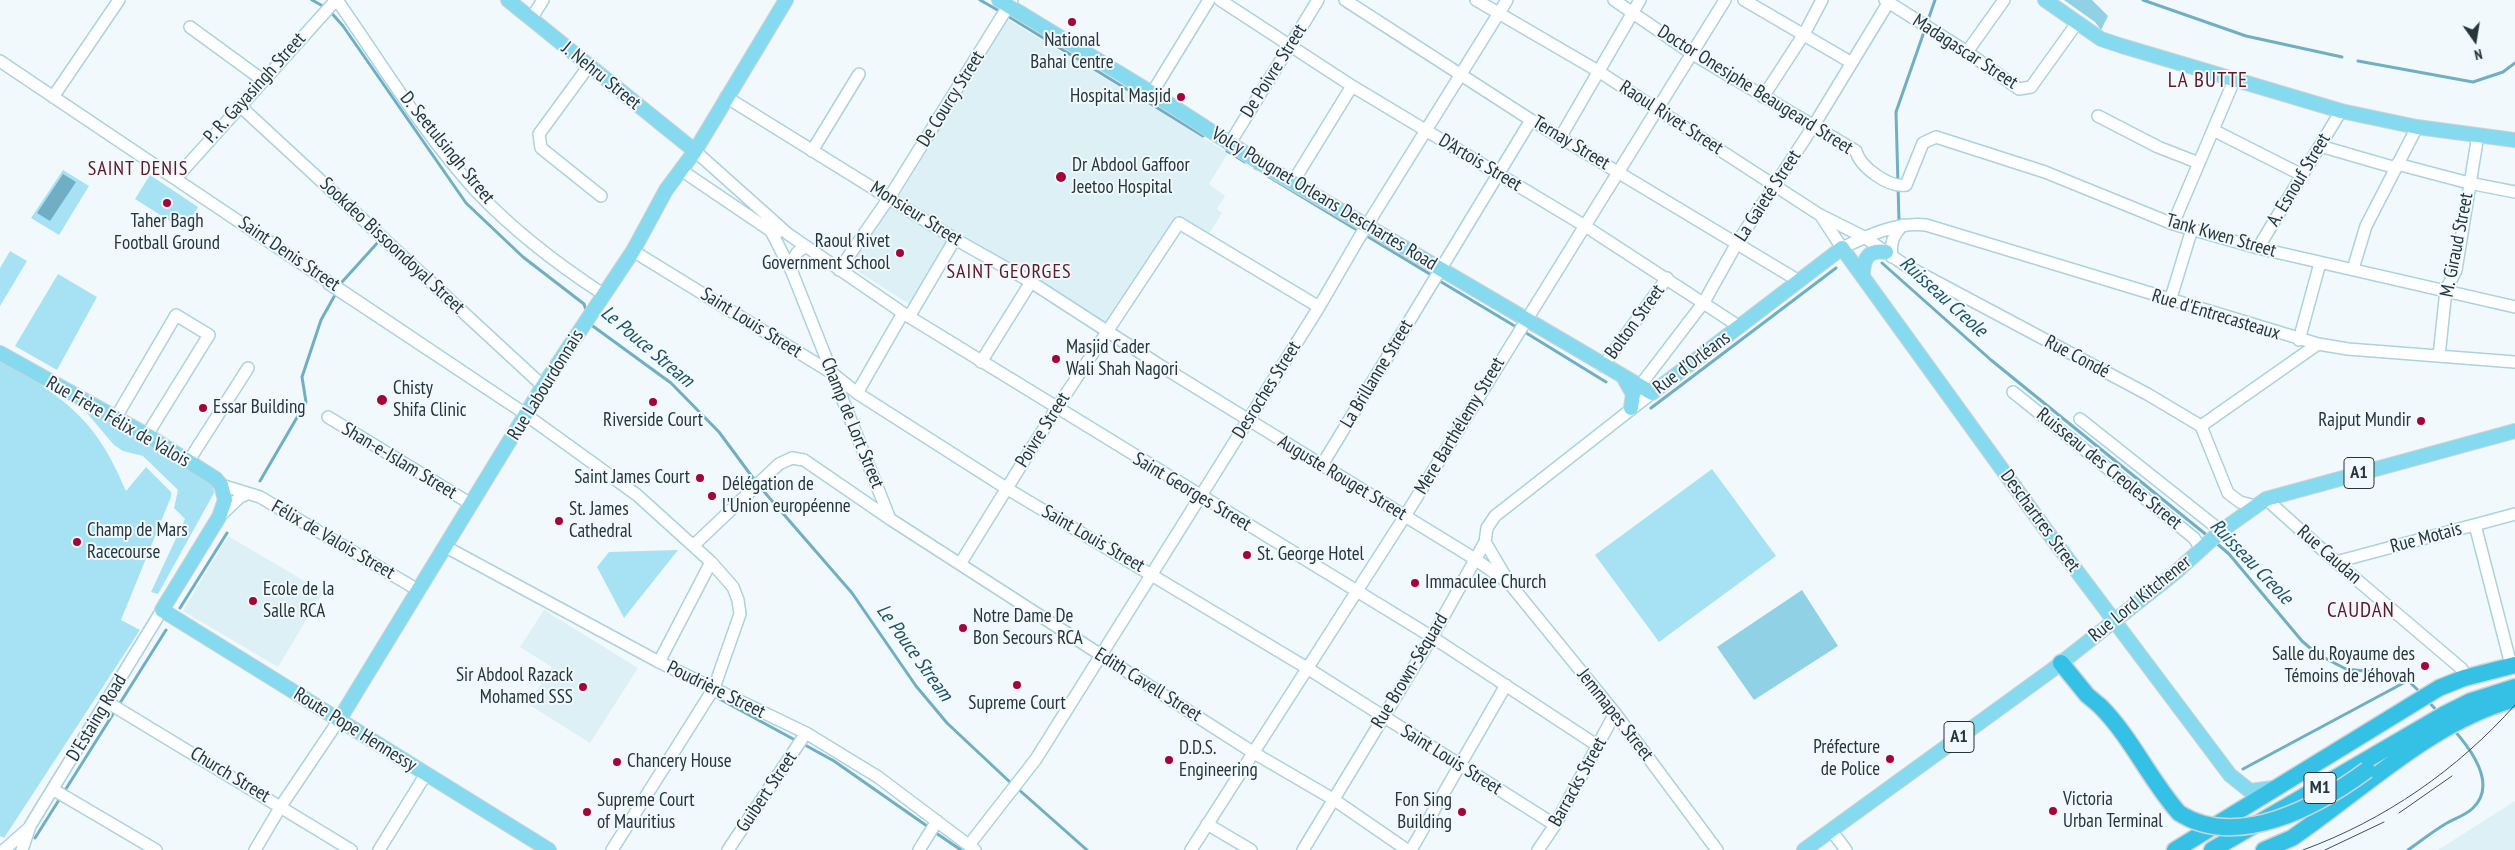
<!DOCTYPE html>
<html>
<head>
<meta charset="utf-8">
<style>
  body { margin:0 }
  #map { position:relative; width:2515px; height:850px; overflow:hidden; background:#f1f9fc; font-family:"PT Sans Narrow",sans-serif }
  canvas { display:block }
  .north { position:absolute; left:2450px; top:15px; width:50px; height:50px; -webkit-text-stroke:4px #f1f9fc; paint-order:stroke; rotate:167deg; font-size:14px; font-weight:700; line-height:20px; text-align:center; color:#25353a }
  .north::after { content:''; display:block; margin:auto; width:18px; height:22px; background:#25353a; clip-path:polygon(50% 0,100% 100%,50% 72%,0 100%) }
</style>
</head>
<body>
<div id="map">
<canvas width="2515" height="850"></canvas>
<div class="north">N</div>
</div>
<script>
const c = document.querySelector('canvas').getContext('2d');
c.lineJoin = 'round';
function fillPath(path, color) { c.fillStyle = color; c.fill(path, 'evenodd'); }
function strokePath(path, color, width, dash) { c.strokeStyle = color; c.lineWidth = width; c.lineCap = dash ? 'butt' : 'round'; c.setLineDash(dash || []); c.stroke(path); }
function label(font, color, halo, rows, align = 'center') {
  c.font = font + ' "PT Sans Narrow",sans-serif'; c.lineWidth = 4; c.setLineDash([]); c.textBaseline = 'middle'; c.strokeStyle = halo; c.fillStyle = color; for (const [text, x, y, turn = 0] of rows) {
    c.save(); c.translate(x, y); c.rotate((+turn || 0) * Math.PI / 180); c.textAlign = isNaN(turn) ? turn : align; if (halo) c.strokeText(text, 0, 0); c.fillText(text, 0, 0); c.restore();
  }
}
fillPath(new Path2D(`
  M1007,19L1228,153L1209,184L1225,196L1217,209L1222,213L1209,234L1177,215L1108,324L899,196Z
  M889,201L950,240L909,304L850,266Z
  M228,536L323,592L278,667L183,611Z
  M544,610L638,668L590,743L528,704L552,667L520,647Z
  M2515,801V850H2438Z`), '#dcf0f6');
fillPath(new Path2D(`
  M63,170L89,186L59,235L31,218Z
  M150,175L198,207L184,230L135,199Z
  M10,251L27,261L0,306V268Z
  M58,274L97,297L57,370L15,346Z
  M0,359C66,400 95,417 126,491L146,467L171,492V497L121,620L140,630L4,838L0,836Z
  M81,406L207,477L213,484L214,493L158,594L151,592L185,519L174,508L178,490L143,456L123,451L114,445Z
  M1712,469L1776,556L1659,642L1595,555Z
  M678,550L624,618L597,567L609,552Z`), '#a7e2f4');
fillPath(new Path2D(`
  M2064,0H2092L2108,16L2101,30L2095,22Z
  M1802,590L1838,646L1754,700L1717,647Z`), '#91d1e5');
fillPath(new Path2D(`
  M63,174L76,182L50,221L37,213Z`), '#70afc3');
strokePath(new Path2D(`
  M312,0L328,9L343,26L466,203L523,257L584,304L587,313
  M980,0L1001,12
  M2143,0L2246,36L2342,57
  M1006,15L1203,136
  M1927,23L1935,0
  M2358,61L2473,82L2503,72L2515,63
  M1227,151L1245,162
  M1255,168L1257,169
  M1266,175L1433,276
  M1899,221L1896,112L1925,29
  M1882,263L1991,360L2209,537
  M1438,280L1518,328
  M342,282L380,240
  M590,324L671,383L719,432L756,482
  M1523,331L1606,382
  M1651,408L1836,268
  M260,481L306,402L302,377L321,320L335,295
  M760,487L852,593L916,686L947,723L1012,784
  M2214,541L2229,554L2302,641L2317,654L2346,669L2402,675L2421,693
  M180,608L227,533
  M716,697L795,740
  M2428,701L2437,711
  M805,745L834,761L927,826
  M2243,769L2409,680
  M1017,788L1087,850
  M936,833L961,850
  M35,838L166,630
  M2408,850C2421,841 2433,831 2447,823C2456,818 2466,815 2473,808C2498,784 2470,748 2453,729`), '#70afc3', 3);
const minor = new Path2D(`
  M337,0C381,63 424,134 476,191C514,231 557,264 603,294
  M1220,0L1352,86L1585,226L1740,327
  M1345,0L1531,120L1799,281
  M1476,0L1598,71L1820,215L1864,237L1905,265L2149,395L2201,426L2228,493L2240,502L2255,506
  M1614,0L1691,53L1856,151C1860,167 1889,188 1906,185L1923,143L1936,137L2045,172L2173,224L2258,248L2515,307
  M1744,0L1852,63
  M1885,0L1967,52L2019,89L2031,87L2077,23
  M531,19L543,0
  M190,27L264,81
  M1967,52L2004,0
  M0,61L527,415L329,284
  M588,67L539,134L541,148L601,196
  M1152,93L1209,0
  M53,97L119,0
  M726,97L955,239L1031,282L1161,366L1475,559L1510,584
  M1763,97L1804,34L1822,0
  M240,106L543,386
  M2098,116L2158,147L2199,163
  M2213,130L2235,78
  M1560,138L1640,0
  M1230,143L1318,0
  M2320,146L2396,168
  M695,151L788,234L903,313L1432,637L1598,746
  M812,151L859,74
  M2397,164L2469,183L2515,192
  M681,170L771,231L778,232
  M176,178L336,0
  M1293,182L1352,86
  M1821,216L1842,248C1869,235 1897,222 1926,225L2318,344L2348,349L2515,362
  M2173,224L2213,130L2302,175
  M771,231L792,272L890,519
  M2258,248L2341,111
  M633,251L832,373L857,393L1006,488L1307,668L1555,825
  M1892,257C1890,243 1893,235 1903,225
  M2353,269L2366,226L2417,127
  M839,270L889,198L1012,0
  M792,272C793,260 794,251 806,247
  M2170,301L2192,229
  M909,317L955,239
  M2299,340L2320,263
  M2439,356L2446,290L2456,270L2478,135
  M981,362L1031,282
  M1603,366L1667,278
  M1639,387L1704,302L1737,243L1814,125L1890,0
  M2013,392L2194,538L2201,549
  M857,393L903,313
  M522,412L637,495L711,562L733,587L738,600L740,614L714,688L612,850
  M328,417L471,504
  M115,419L176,315L209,335L147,435
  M2080,419L2221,531
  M2201,426L2318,344
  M188,462L248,368
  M1322,465L1531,120
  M221,485L260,497L418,590
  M2266,499L2336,562L2462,669
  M220,516L240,497L247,494
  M2475,525L2511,665
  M1485,542L1510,584L1615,713L1717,850
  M694,545L779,464L792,458L804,460L890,519L1101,655L1254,753L1333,799L1407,850
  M446,547L659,662L806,733L878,777L975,850
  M2336,562L2515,514
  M960,564L1056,409L1179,223L1319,307
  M659,662L711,562
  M107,702L351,850
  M54,790L156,850
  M1207,824L1251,850
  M1831,830L1846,850
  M969,845L1036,759L1319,307L1359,238L1507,0
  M4,850L29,828
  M22,850L30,826L162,610
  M255,850L281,806L339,720
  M379,850L426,774
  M728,850L806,733
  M919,850L937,821
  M1191,850L1405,516L1725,0
  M1303,850L1432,637L1485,542L1487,528L1495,516L1652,393
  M1411,850L1506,685
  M1538,850L1555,825L1615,713`);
const major = new Path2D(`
  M508,0L695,151
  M999,0L1152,93L1265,166L1652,393L1842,248L2046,530L2230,775L2250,791L2273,788
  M2045,0L2101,39L2122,46L2341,111L2417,127L2515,140
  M1863,275C1863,258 1869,249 1886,252
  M0,353L147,435L216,479L221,485L225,500L219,517L162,610L549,850
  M1625,380L1633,394L1631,408
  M339,720L543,386L633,251L666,190L695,151L786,0
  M1804,850L2052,670L2175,573L2221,531L2266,499L2515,431`);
const highway = new Path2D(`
  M2061,663L2087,695L2100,706
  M2175,850L2439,688L2464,678L2515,665
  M2212,850L2445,714L2471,701L2515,687
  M2264,850L2292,838C2364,789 2429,723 2515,699`);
strokePath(minor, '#aad2df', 14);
strokePath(major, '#cfd3d4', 16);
strokePath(highway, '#cfd3d4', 19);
strokePath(minor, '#fff', 11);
strokePath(major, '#85daef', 14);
strokePath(highway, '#34c1e5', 16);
strokePath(new Path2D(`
  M2399,813L2452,776
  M2303,850C2385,820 2457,770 2515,705
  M2325,850L2384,822`), '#404f54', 1);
const highwayBridge = new Path2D(`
  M2100,706C2132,738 2149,779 2179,813C2237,850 2317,807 2367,770`);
strokePath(highwayBridge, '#cfd3d4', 19, []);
strokePath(highwayBridge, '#34c1e5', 16);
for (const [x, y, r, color] of [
  [1072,22,5,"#a30539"],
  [1181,97,5,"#a30539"],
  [1061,177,6,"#a30539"],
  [167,203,5,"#a30539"],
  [900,253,5,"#a30539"],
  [1056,359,5,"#a30539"],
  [382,400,6,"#a30539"],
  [653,402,5,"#a30539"],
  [203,408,5,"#a30539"],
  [2421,421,5,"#a30539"],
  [700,478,5,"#a30539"],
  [712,496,5,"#a30539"],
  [559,521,5,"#a30539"],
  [77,542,5,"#a30539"],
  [1247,555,5,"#a30539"],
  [1415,583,5,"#a30539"],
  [253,601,5,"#a30539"],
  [963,628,5,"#a30539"],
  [2425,666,5,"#a30539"],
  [1017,685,5,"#a30539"],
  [583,687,5,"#a30539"],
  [1890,759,5,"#a30539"],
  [1169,760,5,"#a30539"],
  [617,762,5,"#a30539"],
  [2053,811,5,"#a30539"],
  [587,812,5,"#a30539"],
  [1462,812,5,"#a30539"]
]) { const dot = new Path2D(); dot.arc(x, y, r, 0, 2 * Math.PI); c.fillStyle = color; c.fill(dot); strokePath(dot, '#f1f9fc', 2); }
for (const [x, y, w] of [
  [2359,473,30],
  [1959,737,30],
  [2320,788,32]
]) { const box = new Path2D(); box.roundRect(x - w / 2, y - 15.5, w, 31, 4); c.fillStyle = '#f1f9fc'; c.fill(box); strokePath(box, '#25353a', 1); }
label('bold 18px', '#25353a', null, [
  ["A1",2359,473],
  ["A1",1959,737],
  ["M1",2320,788]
]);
label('19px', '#25353a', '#f1f9fc', [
  ["National",1072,41,"center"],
  ["Bahai Centre",1072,63,"center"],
  ["Hospital Masjid",1171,97,"right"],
  ["Dr Abdool Gaffoor",1072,166],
  ["Jeetoo Hospital",1072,188],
  ["Taher Bagh",167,222,"center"],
  ["Football Ground",167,244,"center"],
  ["Raoul Rivet",890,242,"right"],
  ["Government School",890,264,"right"],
  ["Masjid Cader",1066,348],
  ["Wali Shah Nagori",1066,370],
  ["Chisty",393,389],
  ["Shifa Clinic",393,411],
  ["Essar Building",213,408],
  ["Riverside Court",653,421,"center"],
  ["Rajput Mundir",2411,421,"right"],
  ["Saint James Court",690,478,"right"],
  ["Délégation de",722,485],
  ["l'Union européenne",722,507],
  ["St. James",569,510],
  ["Cathedral",569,532],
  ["Champ de Mars",87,531],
  ["Racecourse",87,553],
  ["St. George Hotel",1257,555],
  ["Immaculee Church",1425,583],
  ["Ecole de la",263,590],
  ["Salle RCA",263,612],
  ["Notre Dame De",973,617],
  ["Bon Secours RCA",973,639],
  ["Salle du Royaume des",2415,655,"right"],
  ["Témoins de Jéhovah",2415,677,"right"],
  ["Sir Abdool Razack",573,676,"right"],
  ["Mohamed SSS",573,698,"right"],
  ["Supreme Court",1017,704,"center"],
  ["Préfecture",1880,748,"right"],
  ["de Police",1880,770,"right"],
  ["D.D.S.",1179,749],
  ["Engineering",1179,771],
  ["Chancery House",627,762],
  ["Victoria",2063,800],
  ["Urban Terminal",2063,822],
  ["Supreme Court",597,801],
  ["of Mauritius",597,823],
  ["Fon Sing",1452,801,"right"],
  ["Building",1452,823,"right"]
], 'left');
label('19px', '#25353a', '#f1f9fc', [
  ["Madagascar Street",1965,52,33],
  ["De Poivre Street",1274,71,-58],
  ["J. Nehru Street",601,76,39],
  ["P. R. Gayasingh Street",255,88,-48],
  ["Doctor Onesiphe Beaugeard Street",1755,90,32],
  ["De Courcy Street",951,99,-58],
  ["Raoul Rivet Street",1671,118,33],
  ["Ternay Street",1571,143,31],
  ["D. Seetulsingh Street",447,148,51],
  ["D'Artois Street",1480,163,31],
  ["A. Esnouf Street",2299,180,-59],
  ["La Gaieté Street",1768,196,-57],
  ["Volcy Pougnet Orleans Deschartes Road",1324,199,31],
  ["Monsieur Street",916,214,32],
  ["Tank Kwen Street",2221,236,16],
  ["M. Giraud Street",2457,245,-79],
  ["Sookdeo Bissoondoyal Street",392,246,43],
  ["Saint Denis Street",289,254,34],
  ["Rue d'Entrecasteaux",2216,315,17],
  ["Bolton Street",1635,322,-54],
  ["Saint Louis Street",751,323,32],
  ["Rue Condé",2077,357,28],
  ["Rue d'Orléans",1692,363,-37],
  ["La Brillanne Street",1377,374,-59],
  ["Rue Labourdonnais",546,385,-58],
  ["Desroches Street",1267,390,-58],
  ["Rue Frère Félix de Valois",118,422,30],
  ["Champ de Lort Street",852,423,68],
  ["Mère Barthélemy Street",1460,426,-59],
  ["Poivre Street",1043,430,-58],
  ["Shan-e-Islam Street",399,461,31],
  ["Ruisseau des Creoles Street",2109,469,39],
  ["Auguste Rouget Street",1342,478,31],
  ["Saint Georges Street",1192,492,31],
  ["Deschartres Street",2040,521,54],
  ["Rue Motais",2426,538,-15],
  ["Saint Louis Street",1093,539,30],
  ["Félix de Valois Street",333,540,30],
  ["Rue Caudan",2329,555,41],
  ["Rue Lord Kitchener",2140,599,-39],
  ["Rue Brown-Séquard",1410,671,-59],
  ["Edith Cavell Street",1148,685,32],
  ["Poudrière Street",716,690,26],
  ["Jemmapes Street",1615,715,52],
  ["D'Estaing Road",97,718,-59],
  ["Route Pope Hennessy",355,730,32],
  ["Saint Louis Street",1451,760,32],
  ["Church Street",230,775,31],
  ["Barracks Street",1578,782,-61],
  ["Guibert Street",767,792,-56]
]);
c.letterSpacing = '1px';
label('20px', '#5e1826', '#f1f9fc', [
  ["SAINT DENIS",138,169],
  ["SAINT GEORGES",1009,272]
]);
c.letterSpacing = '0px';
label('italic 20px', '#1e5362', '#f1f9fc', [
  ["Ruisseau Creole",1943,297,42],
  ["Le Pouce Stream",647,347,40],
  ["Ruisseau Creole",2251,562,46],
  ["Le Pouce Stream",914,653,54]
]);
c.letterSpacing = '1px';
label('21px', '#5e1826', '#f1f9fc', [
  ["LA BUTTE",2208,81],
  ["CAUDAN",2361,611]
]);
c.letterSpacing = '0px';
</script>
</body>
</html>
